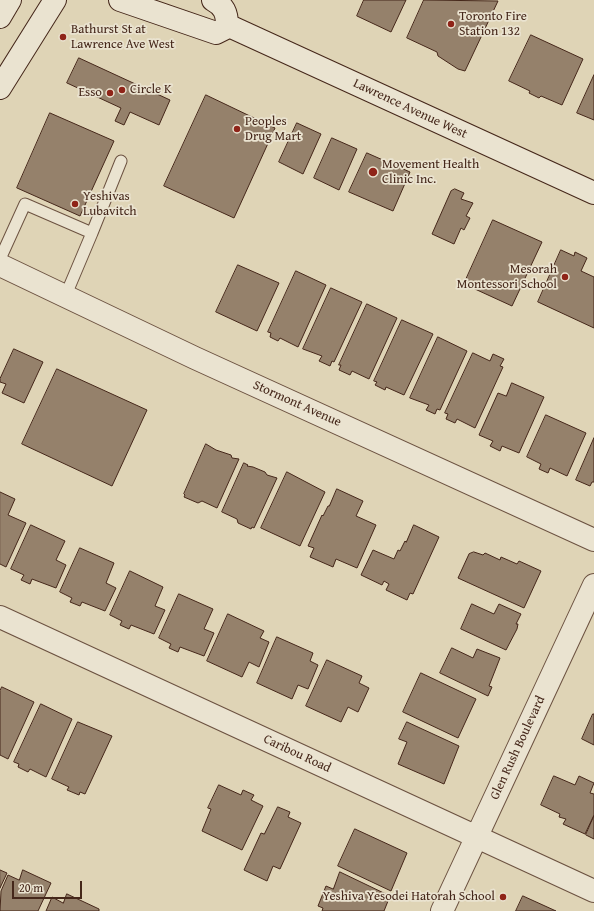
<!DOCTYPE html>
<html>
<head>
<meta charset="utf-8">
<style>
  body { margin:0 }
  #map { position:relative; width:594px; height:911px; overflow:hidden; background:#dfd4b6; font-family:"Gentium Book Plus",serif }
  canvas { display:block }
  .scale { position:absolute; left:12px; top:881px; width:70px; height:18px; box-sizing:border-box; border:2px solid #45271a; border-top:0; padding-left:5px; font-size:12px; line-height:14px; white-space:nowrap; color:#45271a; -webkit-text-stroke:3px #eae3d0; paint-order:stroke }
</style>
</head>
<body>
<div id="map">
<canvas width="594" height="911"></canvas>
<div class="scale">20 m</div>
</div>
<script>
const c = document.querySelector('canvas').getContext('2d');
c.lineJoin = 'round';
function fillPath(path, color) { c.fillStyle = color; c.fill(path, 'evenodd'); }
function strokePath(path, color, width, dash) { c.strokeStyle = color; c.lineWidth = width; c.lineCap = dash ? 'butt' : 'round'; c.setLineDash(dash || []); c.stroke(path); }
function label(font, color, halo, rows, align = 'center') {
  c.font = font + ' "Gentium Book Plus",serif'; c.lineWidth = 3.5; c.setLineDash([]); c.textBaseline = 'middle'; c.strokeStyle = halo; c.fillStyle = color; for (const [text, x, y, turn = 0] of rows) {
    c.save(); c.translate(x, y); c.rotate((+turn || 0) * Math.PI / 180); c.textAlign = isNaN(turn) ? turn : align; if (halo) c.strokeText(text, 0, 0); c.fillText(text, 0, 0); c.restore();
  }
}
const building = new Path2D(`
  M364,0H406L391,32L357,16Z
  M424,0L498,1L465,71L458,69L438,56L437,52L407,38Z
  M531,35L583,59L562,105L541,96L539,98L529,93L530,91L509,81Z
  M79,58L170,100L159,125L130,112L124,125L115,121L121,108L67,83Z
  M594,75V120L577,113Z
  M206,95L275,128L234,218L164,186Z
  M50,113L114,141L80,216L17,188Z
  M297,123L321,134L303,174L279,162Z
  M332,138L357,149L339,190L314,178Z
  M367,153L410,172L393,211L349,192Z
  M455,189L464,193L461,199L473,203L466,216L470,218L464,230L461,228L454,244L432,234L451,191Z
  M493,220L542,242L512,306L464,284Z
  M561,250L574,256L575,252L587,258L581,271L594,277V328L538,302Z
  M238,265L279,283L257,331L216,312Z
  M296,271L326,285L298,347L280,338L278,341L270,337L271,333L268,332Z
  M331,288L362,302L334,362L332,361L330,366L319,361L322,356L303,349Z
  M367,304L397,318L369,379L352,371L350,375L339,370L341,365H339Z
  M402,320L433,334L404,395L386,387L385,390L375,385L377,382L374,381Z
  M438,337L467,351L440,410L437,409L435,414L426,410L429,405L410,398Z
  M14,349L43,362L24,403L2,393L6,384L0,382V379Z
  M473,353L490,361L493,354L504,359L500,366L503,367L475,428L457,419L455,423L446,419L448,414L445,413Z
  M57,369L147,410L112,486L22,444Z
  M512,383L544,397L519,453L502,446L500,451L490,446L493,441L479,435L498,393L506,396Z
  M546,415L586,433L567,476L550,468L548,473L539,469L541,464L527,457Z
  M594,438V482H592L590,486L576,480Z
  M206,444L216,450L231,455L232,458L239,459L217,508L202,501L198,503L184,497L185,495L184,494Z
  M244,463L248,465L247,466L253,467L265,472L267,475L277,478L254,528L252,527L251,529L238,523L237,519L222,512Z
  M287,472L325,492L300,546L261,528Z
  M337,489L363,501L356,516L376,525L357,568L336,559L333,567L310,557L314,548L308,546L322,515L323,516L328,506H329Z
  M0,492L15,499L8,515L26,523L6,567L0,564Z
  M31,525L65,541L56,560L66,565L56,588L32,579L30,584L21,580L24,575L11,569Z
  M414,525L439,537L413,594L410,593L407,600L386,590L389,584L384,581L382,585L361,575L373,550L394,559L398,550L400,551L405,541L406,542Z
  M80,548L114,563L106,583L116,588L105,611L82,602L80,606L70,602L72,598L60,592Z
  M474,552L483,555L485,553L500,560L501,557L517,564L519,561L541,571L524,608L458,578L469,554Z
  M130,571L163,587L155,606L165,610L154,634L131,625L129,629L120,625L122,621L110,615Z
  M179,594L213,609L204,629L214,633L204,656L180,647L178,652L169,648L171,644L159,638Z
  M472,604L494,614L499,604L521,614L516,624H518L517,629L506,650L461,629Z
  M228,614L264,631L260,638L269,642L259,667L249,662L242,677L207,661Z
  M277,637L313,653L310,661L318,665L308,689L298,685L292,699L257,683Z
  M452,648L473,658L477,649L500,658L489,686L492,687L488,696L440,673Z
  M327,660L362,676L359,683L369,688L358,712L348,707L341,722L306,706Z
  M421,673L476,699L458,738L403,712Z
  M2,687L34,702L8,759L0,755V691Z
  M41,704L72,719L46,777L30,769L28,772L18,767L19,764L14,762Z
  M593,714H594V745L582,739Z
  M78,722L112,736L85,794L80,792L79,795L67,790L69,787L52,779Z
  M407,722L459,746L444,784L398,764L407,742L399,739Z
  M554,776L575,785L579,776L594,783L590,793L594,794V815L585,834L563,824L566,819L559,817L560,814L541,805Z
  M219,785L241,795L243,790L254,795L251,800L263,806L242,850L202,831L211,809L208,808Z
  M278,807L290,812L288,817L301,823L280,869L273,866L267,881L244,870L261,833L264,834Z
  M594,816V839L586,835Z
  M355,829L407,853L391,891L338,866Z
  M0,870L7,873L0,888Z
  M23,870L51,883L38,911H0L1,891L8,875L19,880Z
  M340,872L390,896L384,911H322L323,908L318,906L326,886L333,889Z
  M67,894L99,909V911H46L52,897L63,903Z
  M523,896L556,911H516Z`);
fillPath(building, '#95816b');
strokePath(building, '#45271a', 1);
const lane = new Path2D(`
  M92,233L121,161
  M0,259L25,204L92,233L65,297`);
const street = new Path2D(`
  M0,265L195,358L594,540
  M0,617L594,891
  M442,911L594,585`);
const secondary = new Path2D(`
  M120,0L216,33L224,29L227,25C227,13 224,6 213,0
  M0,17L10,0
  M227,25L594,193
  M0,88L55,0`);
strokePath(lane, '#6c5241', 13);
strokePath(street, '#6c5241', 24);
strokePath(secondary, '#45271a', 24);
strokePath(lane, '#eae3d0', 11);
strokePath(street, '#eae3d0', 22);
strokePath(secondary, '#eae3d0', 22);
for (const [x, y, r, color] of [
  [451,24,4,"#8f2418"],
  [63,37,4,"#8f2418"],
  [122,90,4,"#8f2418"],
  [110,93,4,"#8f2418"],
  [237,129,4,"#8f2418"],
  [373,172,5,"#8f2418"],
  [75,204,4,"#8f2418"],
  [565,277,4,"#8f2418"],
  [503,897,4,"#8f2418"]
]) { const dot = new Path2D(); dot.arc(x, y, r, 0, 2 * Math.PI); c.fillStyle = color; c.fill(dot); strokePath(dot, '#eae3d0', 1.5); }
label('13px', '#45271a', '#eae3d0', [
  ["Toronto Fire",459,17],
  ["Station 132",459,32],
  ["Bathurst St at",71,30],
  ["Lawrence Ave West",71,45],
  ["Circle K",130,90],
  ["Esso",102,93,"right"],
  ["Peoples",245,122],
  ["Drug Mart",245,137],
  ["Movement Health",382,165],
  ["Clinic Inc.",382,180],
  ["Yeshivas",83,197],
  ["Lubavitch",83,212],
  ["Mesorah",557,270,"right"],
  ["Montessori School",557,285,"right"],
  ["Yeshiva Yesodei Hatorah School",495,897,"right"]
], 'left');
label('13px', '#45271a', '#eae3d0', [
  ["Lawrence Avenue West",410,109,25],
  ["Stormont Avenue",297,404,24],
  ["Glen Rush Boulevard",518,748,-65],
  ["Caribou Road",297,754,25]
]);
</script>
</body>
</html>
